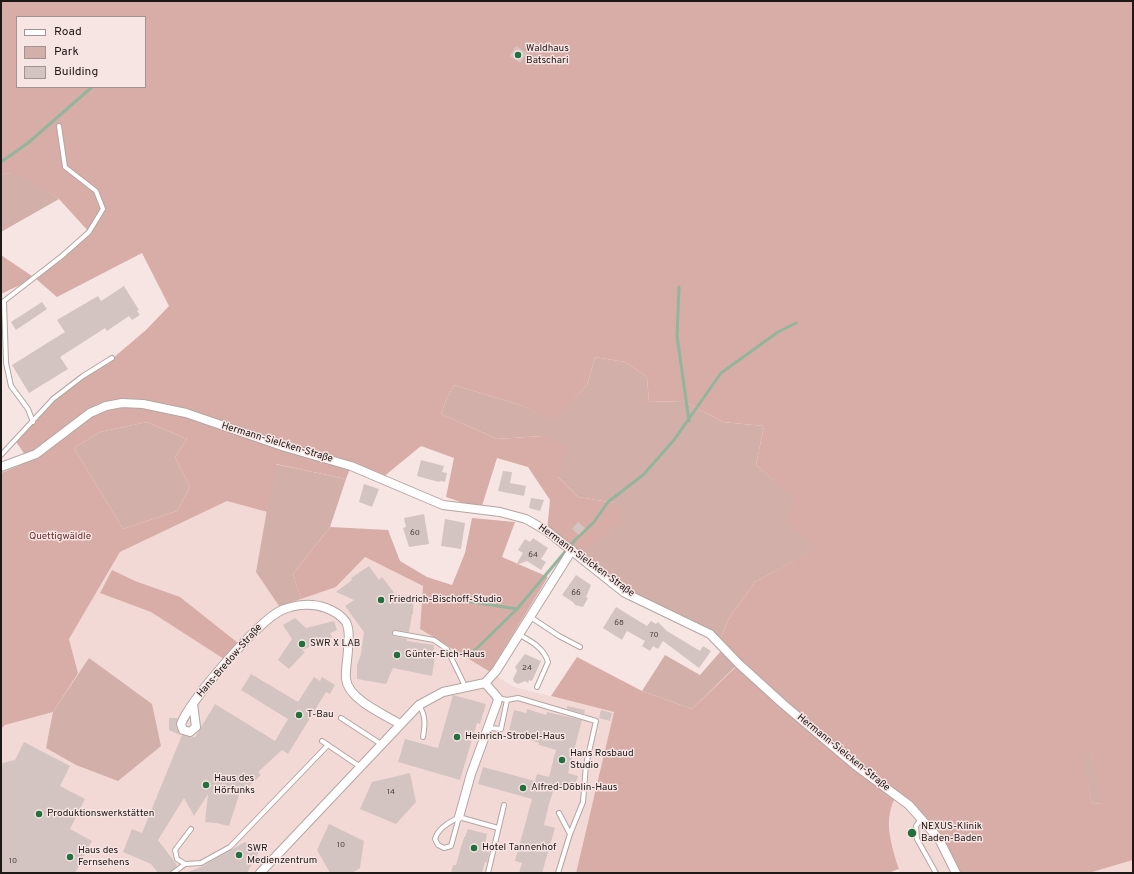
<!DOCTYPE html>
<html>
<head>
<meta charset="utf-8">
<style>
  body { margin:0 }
  #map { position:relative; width:1134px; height:874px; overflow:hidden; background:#f6e5e3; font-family:Overpass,sans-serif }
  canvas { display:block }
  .frame { position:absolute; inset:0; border:2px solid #1e1817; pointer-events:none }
  .legend { position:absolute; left:16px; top:16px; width:130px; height:72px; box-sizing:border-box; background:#f6e5e3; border:1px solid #a09391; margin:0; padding:5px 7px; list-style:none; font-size:12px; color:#1e1817 }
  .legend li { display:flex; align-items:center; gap:8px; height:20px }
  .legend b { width:20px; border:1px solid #a09391 }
</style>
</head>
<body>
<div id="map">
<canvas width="1134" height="874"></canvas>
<div class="frame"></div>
<ul class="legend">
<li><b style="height:5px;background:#fff"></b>Road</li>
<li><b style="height:11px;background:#d3afaa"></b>Park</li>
<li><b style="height:11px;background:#d4c4c1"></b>Building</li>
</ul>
</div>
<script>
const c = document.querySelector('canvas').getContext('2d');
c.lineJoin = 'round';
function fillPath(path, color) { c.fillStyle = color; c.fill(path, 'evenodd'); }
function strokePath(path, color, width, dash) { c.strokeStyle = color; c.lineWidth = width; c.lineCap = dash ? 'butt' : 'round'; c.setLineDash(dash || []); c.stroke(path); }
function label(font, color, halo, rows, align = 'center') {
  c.font = font + ' Overpass,sans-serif'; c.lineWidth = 3; c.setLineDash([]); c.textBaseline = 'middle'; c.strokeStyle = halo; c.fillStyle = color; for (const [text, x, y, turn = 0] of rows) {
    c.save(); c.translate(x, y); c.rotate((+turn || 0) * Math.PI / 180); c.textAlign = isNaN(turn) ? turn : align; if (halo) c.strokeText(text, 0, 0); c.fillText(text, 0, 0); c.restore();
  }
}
fillPath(new Path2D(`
  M227,501L267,512L256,572L336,587L365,557L423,586L420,629L514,687L614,712L576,873H1V729L78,673L69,639L120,552Z
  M896,796L921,818L956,873H900L890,842V806Z
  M1133,860V873H1089Z`), '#f3d9d5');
fillPath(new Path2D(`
  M1,173L24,174L59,199L1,232Z
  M595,357L625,362L647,377L649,402L683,401L723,422L764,426L756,465L798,500L820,547L755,582L729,618L719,642L642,602L571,547L615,503L578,497L558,477L542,436L497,439L441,414L446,400L454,385L517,404L555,419L587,385Z
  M147,422L187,439L175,457L190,487L177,511L123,529L74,448L100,432Z
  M275,464L346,479L330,527L293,574L301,599L279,606L256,572Z
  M721,651L736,666L692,709L642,691L665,655L700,675Z
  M89,658L152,704L161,746L118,781L76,765L46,748L53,712Z
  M1091,753L1104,803L1092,804L1080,754Z`), '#d3afaa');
fillPath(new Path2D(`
  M1,1H1133V860L1089,873H956L948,853L896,796C883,819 891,845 899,869L888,873H576L614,712L551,696L577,657L642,691L692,709L739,664L719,642L729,618L755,582L819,547L786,522L797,500L756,465L764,426L723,422L683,401L649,402L647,377L625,362L595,357L587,385L555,420L517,404L454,385L446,400L441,414L497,439L542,436L567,446L558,477L578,497L615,503L622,520L588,548L571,547L547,531L550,500L528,467L497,458L481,509L446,497L454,458L421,446L382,478L351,466L346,479L276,464L267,512L227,501L120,552L69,639L78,673L53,712L5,725L1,729V473L23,464L27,458L15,440L53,399L83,376L113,358L146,330L169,306L142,253L57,297L35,278L1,294V255L35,278L89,232L59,199L24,175L1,173ZM17,17H145V87H17ZM147,422L187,439L175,457L190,487L177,511L123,529L74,448L100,432ZM1081,754H1091L1103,803L1092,804Z
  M472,518L515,522L502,557L548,577L490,672L420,629L423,586L365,557L336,587L301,599L293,574L330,527L388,530L400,561L427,577L452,585L465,553Z
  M112,570L135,581L180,597L238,643L224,659L151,612L100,593Z`), '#d9ada7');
strokePath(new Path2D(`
  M1,162L28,143L92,87
  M679,287L677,336L689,421
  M428,600L447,598L517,609
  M473,652L517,609L575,540L594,522L608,502L643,475L674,440L721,373L778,332L796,323`), '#93b59b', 3);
fillPath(new Path2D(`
  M516,46L527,53L520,63L510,56Z
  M124,286L139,310L137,311L140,315L132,320L129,316L107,331L105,328L60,357L68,369L29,393L12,365L65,332L57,320L98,296L101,301Z
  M42,302L47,309L16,330L11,322Z
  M421,460L444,466L442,472L447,473L445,482L440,481L439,482L417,476Z
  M503,471L512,472L510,483L526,486L524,496L498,491Z
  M364,484L379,489L372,507L359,502Z
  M531,498L544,500L540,511L529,508Z
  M424,514L429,544L409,547L403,528L406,527L404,518Z
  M445,519L465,523L461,549L441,546Z
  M578,522L585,528L579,535L572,529Z
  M533,538L548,548L541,559L546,562L541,570L527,561L516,565L523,553L518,550L525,539L530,542Z
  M369,566L379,580L382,577L395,594L413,597V614H412L409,632L394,630L392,634L394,636L407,639V641L434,645L433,657H435L432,676L393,668L386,684L357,679V665L361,654L364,632L345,606L354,600L336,592L352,580L351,578Z
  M576,575L591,585L586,597L588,598L583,607L575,605L573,602L562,595Z
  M616,607L647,626L651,621L656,624L658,622L667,631L700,651L703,646L711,651L699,668L663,641L658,649L653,646L650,651L642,646L645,641L627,631L622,640L603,628Z
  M295,618L306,628L334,621L337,630L330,633L332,637L302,650L305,652L289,669L278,660L292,639L283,625Z
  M525,654L541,661L532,681L529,680L528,683L525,681L518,684L514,682L513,679L517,671L515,667Z
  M251,674L298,702L314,677L320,681L322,677L335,685L330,694L326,692L288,754L282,750L258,772L261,775L239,795L229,826L216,823L205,822L208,794L194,816L184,798L158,840L177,865L170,873H158L151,864L123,852L132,829L142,833L182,735L195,737L215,704L275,741L288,719L241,690Z
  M453,695L486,704L480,724L477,723L460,780L398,762L405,739L438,748Z
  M567,706L585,710L584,714L567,709Z
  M527,709L546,715L547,712L582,720L568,773L578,776L574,788L555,785L549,804L544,825L555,828L542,873H519L522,863L515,861L532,799L478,784L483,767L535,781L537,774L549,777L556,750L539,745V743L520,737L521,733L509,730L514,710L526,713Z
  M601,710L612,713L610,721L599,718Z
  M169,718H178L176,725L180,735L169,730Z
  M24,742L70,766L60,786L85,799L70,829L92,841L75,873H1V767L3,763L15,760Z
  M410,773L416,802L396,824L360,809L372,782Z
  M329,824L364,841L360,868L352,873H330L317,850Z
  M468,829L487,834L485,844L487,845L486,851L489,852L487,862H485L482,873H451L453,865H456L464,837H465Z
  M245,842L259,852L247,873H185L203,866Z`), '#d4c4c1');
const lane = new Path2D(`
  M33,422L28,409L11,386L6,363L4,301L62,256L89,232L103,209L96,191L65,167L59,126
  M1,455L53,399L83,376L112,358
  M529,616L559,636L580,647
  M395,633L434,640L447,649L465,686
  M518,634C531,641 544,648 548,662L537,687
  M498,698L507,700L518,698L596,721L586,765L583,802L570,834
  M419,705C426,716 425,725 423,737
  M341,718L381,744
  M489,728L501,729L507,700
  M322,741L359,766
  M459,817L451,846L444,848L438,845L435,839C439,827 449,823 459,817Z
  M459,817L498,828
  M921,819L916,826L917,839L936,873
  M191,829L175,850L177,859L185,864L201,863L230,847L328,745
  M173,873L185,864
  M488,873L504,805
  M558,873L570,834L559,813`);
const street = new Path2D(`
  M1,467L36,454L90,413L106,406L122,403L143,404L186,413L285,447L351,466L443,505L500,512L526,519L547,531L625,593L710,634L739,664L783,704L855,765L909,805L939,839L956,873
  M193,704L196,727L190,732L183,730L181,724C191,699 258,621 282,610C296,604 313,603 326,608C334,611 341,615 346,622C350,630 349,640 348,648C348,658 345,669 346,679C348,699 383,714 400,724
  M459,817L471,774L497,703L498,698L485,683
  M260,873L419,705L443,692L485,683L496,671L572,550`);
strokePath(lane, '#b5a5a2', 6);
strokePath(street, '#b5a5a2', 10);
strokePath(lane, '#fff', 4);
strokePath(street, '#fff', 8);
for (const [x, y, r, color] of [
  [518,55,4,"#23703f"],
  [381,600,4,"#23703f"],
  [302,644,4,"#23703f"],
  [397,655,4,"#23703f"],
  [299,715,4,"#23703f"],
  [457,737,4,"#23703f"],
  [562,760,4,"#23703f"],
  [206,785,4,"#23703f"],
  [523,788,4,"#23703f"],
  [39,814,4,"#23703f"],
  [912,833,5,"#23703f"],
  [474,848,4,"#23703f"],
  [239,855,4,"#23703f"],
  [70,857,4,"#23703f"]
]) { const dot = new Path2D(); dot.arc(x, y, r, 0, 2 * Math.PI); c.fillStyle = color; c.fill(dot); strokePath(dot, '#f6e5e3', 1.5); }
label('8px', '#4c4342', null, [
  ["60",415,533],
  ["64",533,555],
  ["66",576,593],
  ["68",619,623],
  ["70",654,635],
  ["24",527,668],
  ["14",391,792],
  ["10",341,845],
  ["10",13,861]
]);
label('10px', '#1e1817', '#f6e5e3', [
  ["Waldhaus",526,49],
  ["Batschari",526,61],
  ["Friedrich-Bischoff-Studio",389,600],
  ["SWR X LAB",310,644],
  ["Günter-Eich-Haus",405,655],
  ["T-Bau",307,715],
  ["Heinrich-Strobel-Haus",465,737],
  ["Hans Rosbaud",570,754],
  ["Studio",570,766],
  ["Haus des",214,779],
  ["Hörfunks",214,791],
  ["Alfred-Döblin-Haus",531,788],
  ["Produktionswerkstätten",47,814],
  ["NEXUS-Klinik",921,827],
  ["Baden-Baden",921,839],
  ["Hotel Tannenhof",482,848],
  ["SWR",247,849],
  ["Medienzentrum",247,861],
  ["Haus des",78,851],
  ["Fernsehens",78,863]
], 'left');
label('10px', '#1e1817', '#f6e5e3', [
  ["Hermann-Sielcken-Straße",277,443,17],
  ["Hermann-Sielcken-Straße",586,561,36],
  ["Hans-Bredow-Straße",230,661,-49],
  ["Hermann-Sielcken-Straße",843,753,39]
]);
label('10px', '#6a312c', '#f6e5e3', [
  ["Quettigwäldle",60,537]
]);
</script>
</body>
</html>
